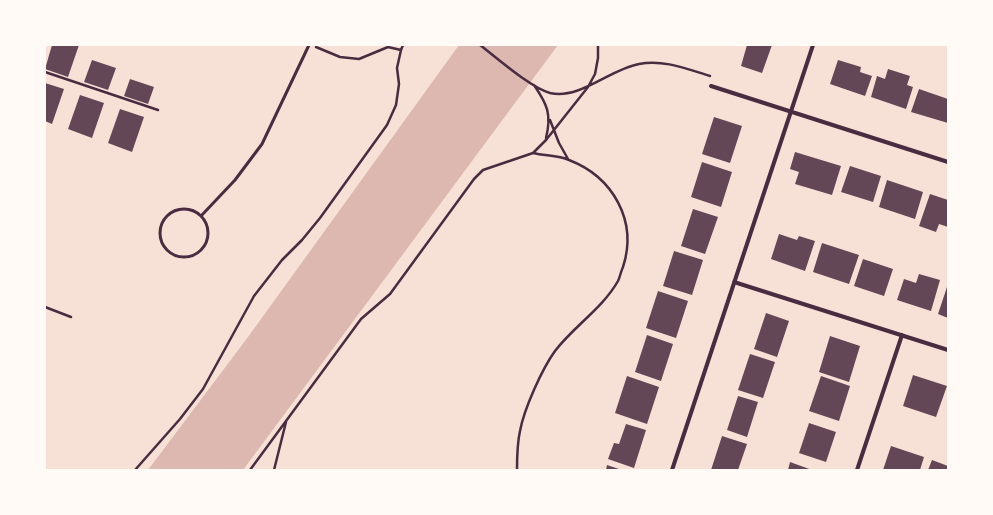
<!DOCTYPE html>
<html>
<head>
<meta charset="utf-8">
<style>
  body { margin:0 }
  #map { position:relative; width:993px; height:515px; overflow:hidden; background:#f7e1d7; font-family:"PT Sans",sans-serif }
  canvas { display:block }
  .frame { position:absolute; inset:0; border:46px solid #fffaf5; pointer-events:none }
</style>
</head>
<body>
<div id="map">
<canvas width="993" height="515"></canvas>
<div class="frame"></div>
</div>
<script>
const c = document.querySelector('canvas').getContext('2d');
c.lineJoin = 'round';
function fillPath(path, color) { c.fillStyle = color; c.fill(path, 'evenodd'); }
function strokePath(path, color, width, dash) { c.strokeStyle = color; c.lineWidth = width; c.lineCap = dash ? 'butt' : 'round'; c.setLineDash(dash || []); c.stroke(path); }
fillPath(new Path2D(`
  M459,45H558L243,470H148L248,337Z`), '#dcb8b0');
fillPath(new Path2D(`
  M52,45H79L68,77L45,69Z
  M747,45H772L762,73L741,66Z
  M92,60L116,68L108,90L84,82Z
  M838,60L861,67L860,72L872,76L865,96L830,84Z
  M888,69L910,76L907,85L913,87L906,109L871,97L877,76L885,79Z
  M130,79L154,87L148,104L124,96Z
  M45,83L64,89L52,124L45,121Z
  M919,89L948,99V123L911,112Z
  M80,95L104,103L92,138L68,129Z
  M120,109L144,117L132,152L108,143Z
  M714,117L742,126L730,163L702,154Z
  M795,152L841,166L832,195L795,184L799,172L790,169Z
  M702,162L732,172L721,207L691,197Z
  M850,166L881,176L873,202L841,192Z
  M887,180L923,192L915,219L879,207Z
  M930,194L948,200V227L939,224L936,232L919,226Z
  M693,209L718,217L705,254L681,246Z
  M779,234L797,240L799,236L815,241L805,271L771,259Z
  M822,243L859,255L849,284L813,272Z
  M674,251L703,260L692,295L663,286Z
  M863,259L893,269L884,296L854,286Z
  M919,274L940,280L931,311L897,300L904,279L916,283Z
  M948,284V318L938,314Z
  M658,291L688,301L676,338L646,328Z
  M766,313L789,321L777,357L754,349Z
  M647,335L673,344L661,381L635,372Z
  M830,336L860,346L849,382L819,372Z
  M750,354L775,362L763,398L738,390Z
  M913,375L947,386L936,417L903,406Z
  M627,376L659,387L647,424L615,413Z
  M821,376L850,386L839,421L809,411Z
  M738,396L758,402L747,437L727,430Z
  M809,423L836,432L826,462L799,453Z
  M626,424L646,430L634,468L608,459L614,443L619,444Z
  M722,436L747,444L738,470H711Z
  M891,446L924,457L920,470H883Z
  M932,460L948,466V470H928Z
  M790,462L812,470H788Z
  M607,465L622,470H606Z`), '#644757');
strokePath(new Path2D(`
  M480,45C497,58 531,88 550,93C580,100 610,69 639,64C663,59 687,69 710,76
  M316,47L340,57L359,59L388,47L401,50
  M45,72L158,110
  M534,85C547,104 552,114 546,138
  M550,120L559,143L568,159
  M45,307L71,317
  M135,470L180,419L203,389L254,296L282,260L302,240L320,218L387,125L396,105L399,84L397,68L401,50L403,45
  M250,470L361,319L390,294L474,179L483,170L533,153L546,140L588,87L595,74L598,58V45
  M274,470L286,422
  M517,470C517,457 517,444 520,431C524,409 542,369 555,351C574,326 602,309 618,281C620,277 621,271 623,267C638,221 613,177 569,160C558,155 545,156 533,153`), '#4a2c40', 2.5);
strokePath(new Path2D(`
  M160 233a24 24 0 1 1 48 0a24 24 0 1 1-48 0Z
  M201,216L235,180L262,144L309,45`), '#4a2c40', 3);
strokePath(new Path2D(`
  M711,86L948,162
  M734,282L948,350
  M672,470L813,45
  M857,470L902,335`), '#4a2c40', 4);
</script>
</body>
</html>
